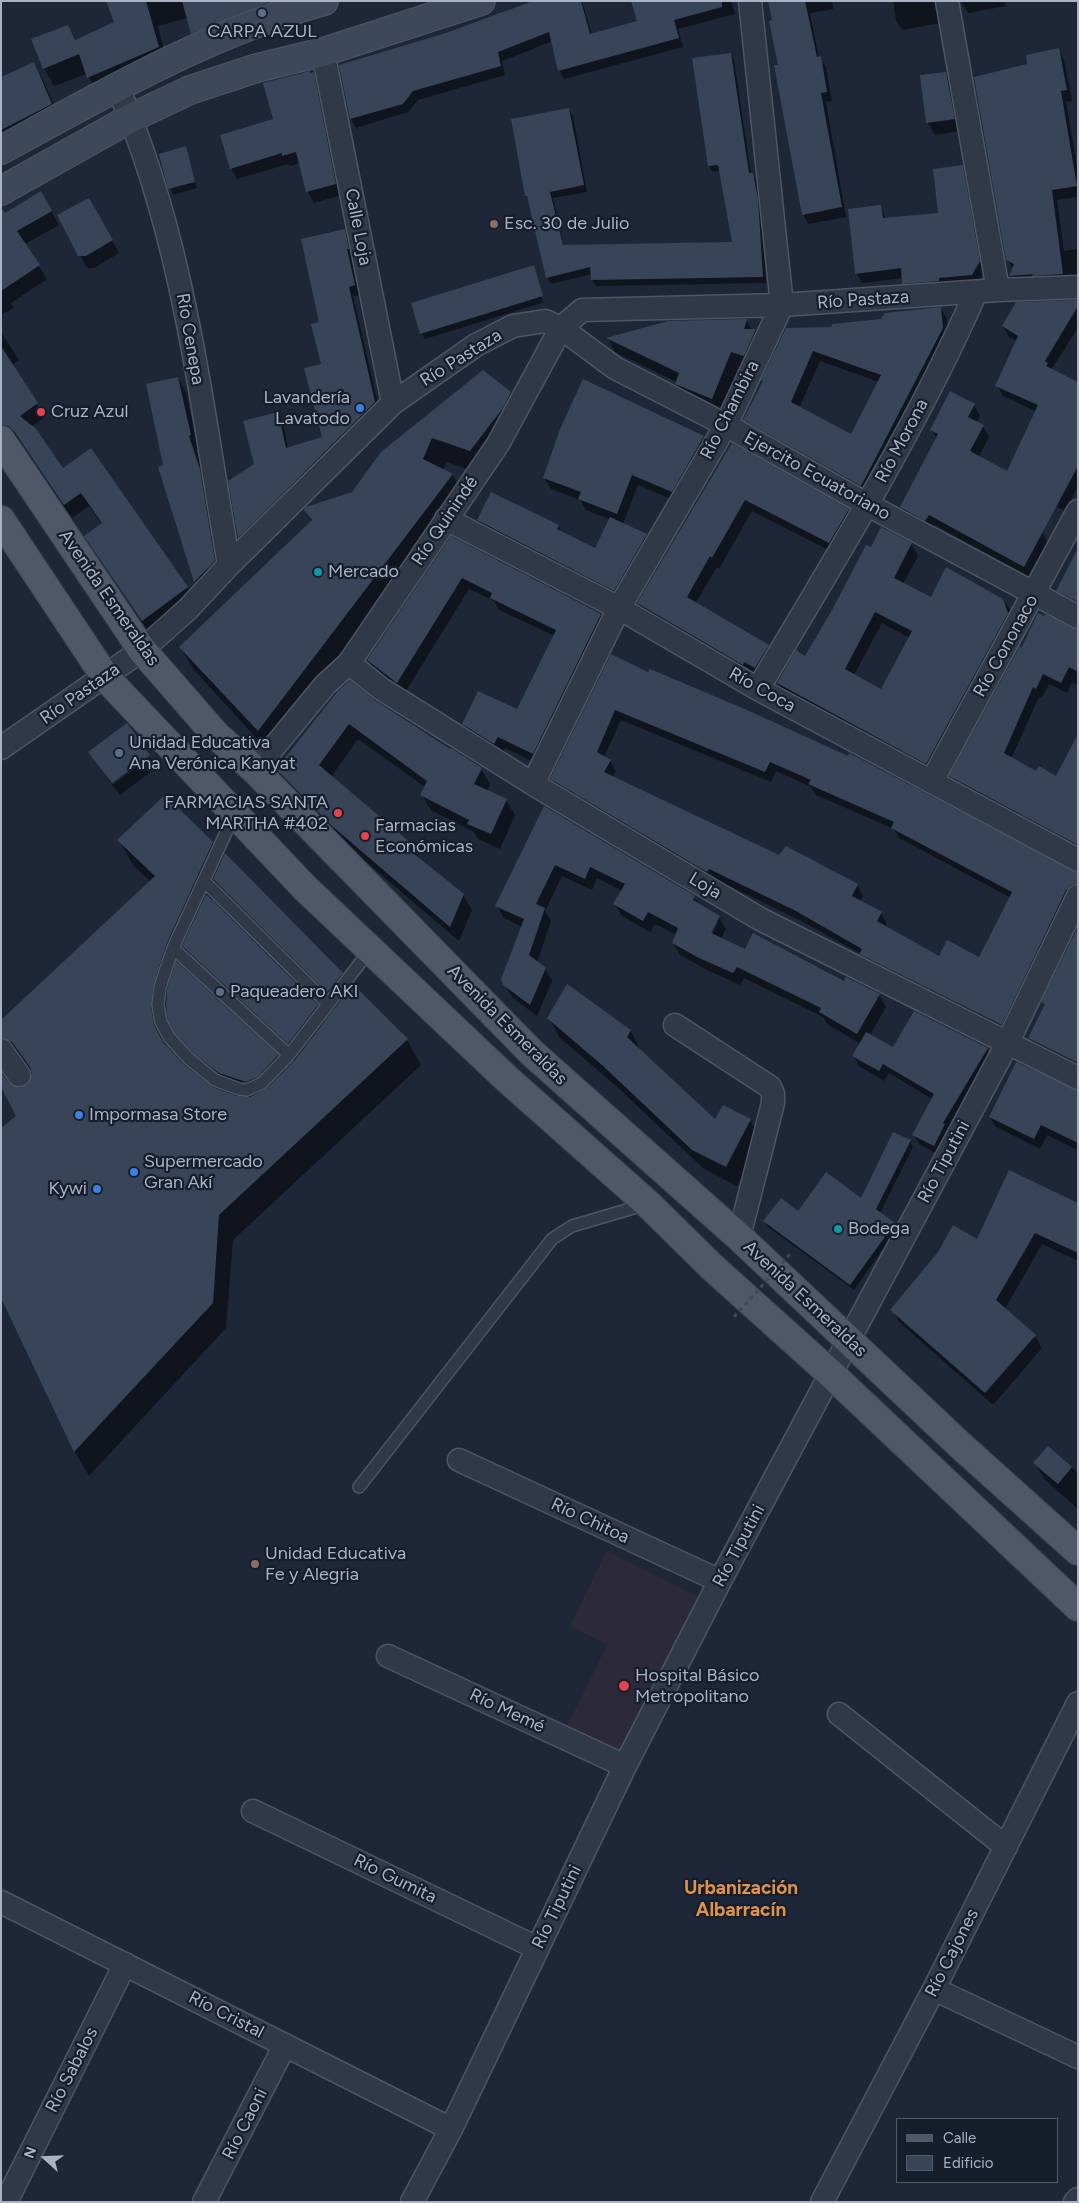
<!DOCTYPE html>
<html>
<head>
<meta charset="utf-8">
<style>
  body { margin:0 }
  #map { position:relative; width:1079px; height:2203px; overflow:hidden; background:#1d2738; font-family:Figtree,sans-serif }
  canvas { display:block }
  .frame { position:absolute; inset:0; border:2px solid #aab3c6; pointer-events:none }
  .legend { position:absolute; left:896px; top:2118px; width:162px; height:65px; box-sizing:border-box; background:#161e2c; border:1px solid #515a6a; margin:0; padding:6px 9px; list-style:none; font-size:15px; color:#aab3c6 }
  .legend li { display:flex; align-items:center; gap:10px; height:25px }
  .legend b { width:25px; border:1px solid #515a6a }
  .north { position:absolute; left:20px; top:2133px; width:50px; height:50px; -webkit-text-stroke:4px #161e2c; paint-order:stroke; rotate:290deg; font-size:14px; font-weight:700; line-height:20px; text-align:center; color:#aab3c6 }
  .north::after { content:''; display:block; margin:auto; width:18px; height:22px; background:#aab3c6; clip-path:polygon(50% 0,100% 100%,50% 72%,0 100%) }
</style>
</head>
<body>
<div id="map">
<canvas width="1079" height="2203"></canvas>
<div class="frame"></div>
<ul class="legend">
<li><b style="height:6px;background:#4e5869"></b>Calle</li>
<li><b style="height:14px;background:#384559"></b>Edificio</li>
</ul>
<div class="north">N</div>
</div>
<script>
const c = document.querySelector('canvas').getContext('2d');
c.lineJoin = 'round';
function fillPath(path, color) { c.fillStyle = color; c.fill(path, 'evenodd'); }
function strokePath(path, color, width, dash) { c.strokeStyle = color; c.lineWidth = width; c.lineCap = dash ? 'butt' : 'round'; c.setLineDash(dash || []); c.stroke(path); }
function label(font, color, halo, rows, align = 'center') {
  c.font = font + ' Figtree,sans-serif'; c.lineWidth = 4.5; c.setLineDash([]); c.textBaseline = 'middle'; c.strokeStyle = halo; c.fillStyle = color; for (const [text, x, y, turn = 0] of rows) {
    c.save(); c.translate(x, y); c.rotate((+turn || 0) * Math.PI / 180); c.textAlign = isNaN(turn) ? turn : align; if (halo) c.strokeText(text, 0, 0); c.fillText(text, 0, 0); c.restore();
  }
}
fillPath(new Path2D(`
  M607,1551L705,1600L626,1758L566,1728L607,1645L570,1626Z`), '#2c2939');
fillPath(new Path2D(`
  M107,1H331L203,51L192,33L188,18L158,26L168,66L99,96L87,74L54,86L44,68L67,26L76,41L115,23Z
  M538,1H582L592,35L638,22L632,1H731L735,14L678,29L683,47L564,79L559,70L553,41L502,61L505,75L418,100L408,112L356,128L351,119L340,66L446,35Z
  M769,1H832L833,9L810,13L819,58L826,67L832,101L826,102L846,217L808,224L803,214Z
  M893,1H943L941,23L902,30L896,20Z
  M961,1H1005L1006,6L968,13Z
  M1058,50L1064,60L1072,101L1066,102L1078,172V197L1057,200L1064,251L1078,249V284L1016,287L1010,276L1013,270L1007,259L1029,65Z
  M731,54L734,60L751,174L756,180L761,206L766,283L596,286L592,280V274L551,284L547,277L530,203L526,196L512,120L569,110L573,116L587,192L553,198L564,247L734,243L721,171L713,172L709,166Z
  M34,64L43,80L61,121L1,151V79Z
  M945,73L953,85L961,131L935,135L928,123Z
  M313,74L319,85L341,195L314,203L308,192L300,163L290,166L288,164L237,179L231,168Z
  M185,148L197,188L173,195L160,155Z
  M962,166L968,176L984,271L977,285L909,293L903,278L862,283L857,274L880,206L886,219L940,214Z
  M41,193L59,225L25,244L47,279L11,303L14,308L1,315V218Z
  M89,200L119,253L94,268H87L80,255Z
  M344,230L350,239L353,258H351L360,295L353,296L380,412L244,546L239,537L230,481L256,465L278,414L283,423L288,449L324,438L321,323Z
  M534,271L543,302H545L425,339L421,333Z
  M1078,301V328L1051,370L1078,383V487L1065,511L1025,491L1048,544L1030,577L935,525L932,531L907,518L901,507L937,439L932,430L974,405L980,416L976,423L983,426L989,437L979,456L1008,473L1037,412L1003,396L997,386L1017,341L1009,337L1003,326Z
  M941,308L947,319L948,340L867,496L751,431L745,420L832,328L882,320ZM820,361L879,382L852,436L799,408Z
  M746,320L752,330H756L764,344L752,370L739,366L720,412L684,398L676,384L677,382L615,352L608,338Z
  M1,332L19,360L12,365L45,417L31,427L63,470L187,587L194,601L150,634L93,549L102,524L89,506L72,518L23,445L17,439L9,438L1,425Z
  M178,378L186,392L198,448L196,449L207,483L222,575L203,594L195,581L160,468L165,466Z
  M583,381L703,437L710,448L678,502L638,485L623,524L646,535L650,543L618,597L483,528L478,520L558,526L563,534L596,550L610,519L586,510L580,500L551,489L544,478Z
  M511,393L525,417L484,475L447,462L443,470L452,474L466,499L272,755L195,671L180,647L312,522L305,510L353,493L382,453Z
  M732,445L848,510L855,522L836,554L752,511L719,569L717,567L695,604L768,646L774,658L762,679L645,615L638,603Z
  M451,538L600,614L607,626L540,765L505,748L501,755L470,736L464,724L518,711L555,636L499,610L494,601L469,589L404,694L375,672L368,660Z
  M911,544L918,556L903,584L931,599L946,569L1005,602L1012,613L933,775L785,694L778,683L806,658L871,549ZM882,623L910,638L882,691L854,675Z
  M1078,552V608L1064,601L1058,591Z
  M1078,641V685L1072,682L1067,693L1049,684L1042,698L1039,697L1011,759L1037,773L1057,777L1078,737V851L957,787L951,776L1021,651Z
  M612,655L1078,875V895L1008,1035L866,964L861,954L803,922L715,879L558,790L552,779ZM621,720L771,782L776,771L811,787L816,795L894,829L899,838L1011,898L979,959L940,957L885,927L887,924L881,913L860,902L863,896L857,885L786,847L779,857L612,777L616,771L610,761L604,757Z
  M372,700L451,751L481,769L490,784L487,791L506,800L515,815L500,849L478,839L474,832L431,810L422,795L425,787L358,739L331,777L411,844L421,861L463,895L472,910L459,941L345,844L287,785L278,770Z
  M90,752L148,755L111,783Z
  M150,757L156,768L120,795L112,785Z
  M545,808L694,897L700,906L719,917L726,929L721,939L746,951L879,995L886,1007L870,1035L894,1049H987L993,1059L940,1155L920,1145L914,1135L932,1099L889,1073L884,1081L859,1066L854,1056L861,1044L827,1024L823,1017L744,978L740,985L707,970L680,955L673,943L677,935L655,924L650,932L622,916L615,904L622,891L597,878L592,890L562,876L545,911L551,921L537,963L545,969L552,981L537,1016L512,997L502,979L522,927L504,918L497,906ZM716,922H718L710,939L707,938Z
  M119,840L212,843L223,861L342,974L351,990L407,1040L421,1065L233,1240L226,1328L89,1476L75,1452L1,1295L18,1116L1,1084V1022L151,882L133,865ZM218,886L229,904L335,1010L326,1021L317,1006L211,901ZM187,953L198,971L295,1061L286,1071L277,1056L181,967ZM166,1007L176,1032L191,1057L209,1077L230,1094L212,1088L182,1064L167,1048L164,1032ZM22,1063L33,1075L32,1082L21,1089L7,1084L2,1075V1070Z
  M1078,930V1070L1036,1049L1030,1038L1045,1007L1043,1002Z
  M567,986L631,1031L641,1052L716,1121L750,1120L761,1140L737,1186L704,1169L615,1085L560,1038L549,1018Z
  M1072,1091H1078V1150L1047,1135L1040,1149L996,1127L990,1117Z
  M910,1141L913,1147L880,1213L894,1224L897,1229L854,1290L768,1227L765,1221L861,1200Z
  M1078,1204V1261L1042,1244L1005,1309L1035,1336L1042,1348L993,1405L899,1322L892,1310L977,1240Z
  M1048,1448L1078,1473V1509L1044,1479L1035,1463Z`), '#0007');
fillPath(new Path2D(`
  M106,1H146L159,47L87,78L79,54L43,69L31,39L68,25L75,40L114,22Z
  M182,1H270V2L191,34Z
  M533,1H581L590,34L637,21L631,1H722V7L674,20L679,38L558,71L549,32L498,52L501,66L413,91L403,104L350,119L339,65L446,33Z
  M768,1H805L817,57L821,56L827,92L821,93L842,207L802,215L774,65H778L769,21L772,20Z
  M1059,48L1067,90L1061,91L1077,186L1052,190L1063,274L1032,276L1033,274L1009,276L1014,264L1006,260L974,77L1027,64L1026,55Z
  M731,53L749,173H753L758,198L763,277L591,280L590,267L546,278L527,196H525L511,119L569,108L584,185L550,192L563,245L732,242L718,165L708,166L692,58Z
  M34,62L52,104L1,130V77Z
  M310,71V73L314,72L336,184L306,192L296,152L282,156V153L230,169L220,135L273,119L263,83Z
  M946,72L955,119L926,123L920,75Z
  M186,146L195,182L168,189L159,154Z
  M963,165L980,261L972,275L939,278V281L902,284L901,268L855,274L848,209L881,205L883,218L938,213L933,169Z
  M41,191L52,211L17,231L40,265L1,291V207L5,213Z
  M89,198L113,240L86,256H78L57,215Z
  M345,229L349,249H347L355,285L349,287L375,402L238,538L228,481L254,464L243,421L278,412L286,448L322,437L304,368L321,364L311,324L319,322L301,239Z
  M534,265L543,296L420,334L411,303Z
  M1078,300V306L1045,361L1048,363L1046,366L1078,382V466L1024,567L929,515L925,521L900,507L938,434L930,430L950,391L975,404L968,417L984,425L970,451L1007,471L1038,405L995,386L1018,336L1002,326L1016,302Z
  M941,307L943,328L861,486L743,420L763,381L761,380L786,328L831,327L832,324L881,319L885,313ZM813,351L881,375L851,434L791,402Z
  M747,319L744,329H756L744,356L731,352L712,399L675,384L679,373L606,338L668,321Z
  M1,346L38,403L20,416L36,429L63,468L91,448L188,587L142,621L84,536L102,523L81,493L64,505L14,431L8,426L1,425Z
  M483,370L511,392L503,408L470,451L432,438L423,459L453,474L258,731L179,647L312,520L304,510L306,507L352,492L381,452Z
  M178,377L191,435L189,436L200,469L215,561L194,582L158,467L163,465L146,384Z
  M583,379L704,436L672,492L632,475L617,514L578,499L581,492L543,478L560,429Z
  M732,443L849,509L829,543L745,500L712,558L710,556L687,597L769,645L755,668L744,662L743,665L637,603Z
  M491,492L559,525L557,529L595,548L610,517L647,534L614,591L477,520Z
  M881,527L912,543L894,578L931,597L946,567L1003,599L1008,613L926,764L777,683L796,650L805,656L832,610L866,545L871,547ZM875,612L912,631L881,689L845,669Z
  M451,536L601,614L533,754L498,737L494,744L462,724L478,691L517,709L556,630L490,598L492,593L462,578L397,683L367,660Z
  M1078,548V602L1056,591Z
  M1038,613L1044,616L1045,614L1078,630V672L1069,667L1061,683L1043,674L1036,689L1033,687L1004,753L1036,771L1039,766L1056,776L1078,734V845L949,776L1020,646L1021,649Z
  M611,654L648,672L650,669L747,710L848,756L849,753L1078,873V883L1071,885L1066,890L1002,1025L859,954L862,949L796,911L709,869L707,872L550,779ZM615,710L765,772L770,762L811,780L808,784L894,822L891,828L1012,892L979,957L947,940L939,956L877,921L882,912L852,896L858,884L786,846L779,855L604,772L611,760L597,752Z
  M350,680L373,699L450,749L451,748L482,768L474,784L507,799L491,834L467,824L469,820L420,795L427,781L349,724L319,765L412,844L408,849L464,894L450,927L332,826L276,769L338,691Z
  M127,723L150,755L112,783L88,752Z
  M165,795L213,842L166,945L153,986L151,1006L154,1025L163,1042L182,1063L212,1087L237,1096L250,1097L267,1088L295,1060L353,984L408,1039L219,1215L213,1303L74,1452L1,1298V1128L16,1116L1,1087V1073L9,1083L20,1088L27,1085L32,1074L30,1067L12,1042L1,1037V1020L155,876L117,840Z
  M544,806L695,896L693,900L720,916L711,933L745,949L753,933L844,981L846,977L880,994L857,1034L819,1012L821,1008L737,967L733,973L699,958L672,943L678,928L648,912L643,921L613,904L625,884L590,867L585,879L555,865L536,904L545,908L529,955L546,968L530,1005L503,985L501,979L524,919L495,906Z
  M225,853L343,973L327,993L213,879Z
  M206,894L318,1005L288,1044L182,946Z
  M1078,927V1063L1028,1038L1045,1004L1041,1002Z
  M176,961L278,1055L258,1077L246,1082L219,1073L193,1053L175,1033L168,1020L166,1005L167,989Z
  M567,984L631,1030L627,1037L715,1119L723,1105L751,1119L726,1167L692,1150L602,1065L547,1018Z
  M914,1011L988,1048L943,1123L945,1124L934,1146L912,1135L934,1094L883,1064L879,1071L852,1056L866,1032L893,1047Z
  M1016,1062L1078,1091V1143L1041,1125L1034,1139L989,1117Z
  M893,1132L911,1140L876,1209L895,1223L850,1285L763,1221L781,1198L798,1211L826,1172L861,1198Z
  M1009,1170L1078,1203V1253L1035,1233L996,1300L1036,1335L985,1393L890,1310L938,1252L953,1225L977,1239Z
  M1048,1446L1072,1467L1058,1484L1033,1463Z`), '#384559');
const lane = new Path2D(`
  M234,815L173,948L160,987L158,1005L161,1022L169,1037L188,1058L215,1080L239,1089L247,1090L262,1083L289,1055L370,950
  M204,881L327,1003
  M173,948L289,1055
  M359,1487L552,1239L572,1226L647,1204`);
const street = new Path2D(`
  M947,1L998,290
  M323,52L393,403
  M118,88C184,239 201,404 229,565
  M446,519L619,608L758,689L1078,860
  M349,663L380,688L533,784L760,919L1078,1078
  M758,689C835,559 915,431 976,292
  M1,748L142,650L188,609L229,565L393,403L476,345L513,326L545,321L561,328L582,310L782,305L998,290L1078,287
  M255,770L325,685L349,663L498,444L561,328L615,368L726,425L868,505L1078,617
  M932,781L1078,511
  M533,784L619,608L726,425L782,305L750,1
  M675,1025L770,1087L773,1094V1103L739,1237
  M1,1050L19,1075
  M459,1460L720,1581
  M388,1656L625,1766
  M839,1714L1006,1847
  M253,1811L537,1948
  M1,1902L451,2129
  M934,1989L1078,2057
  M6,2202L125,1964
  M204,2202L285,2045
  M412,2202L451,2129L625,1766L720,1581L1007,1044L1078,896
  M822,2202L934,1989L1078,1703
  M1075,2202L1078,2199`);
const secondary = new Path2D(`
  M1,150C105,93 209,33 324,1
  M1,191L131,118L190,90L257,68L323,52L481,1`);
const primary = new Path2D(`
  M1,440L142,650L216,735L255,770L532,1053L739,1237L961,1446L1078,1551
  M1,520L106,678L305,888L507,1079L648,1204L712,1267L831,1374L1078,1607`);
strokePath(lane, '#4e5666', 14);
strokePath(street, '#4e5666', 25);
strokePath(secondary, '#4e5666', 30);
strokePath(primary, '#3a4251', 30);
strokePath(lane, '#303948', 11);
strokePath(street, '#303948', 22);
strokePath(secondary, '#3e485b', 28);
strokePath(primary, '#4e5869', 28);
strokePath(new Path2D(`
  M734,1317L791,1253`), '#395053', 3, [4, 4]);
for (const [x, y, r, color] of [
  [262,13,5,"#5c6f8a"],
  [494,224,5,"#8d6e63"],
  [360,408,5,"#3f7fe0"],
  [41,412,5,"#e0444e"],
  [318,572,5,"#0f9aa8"],
  [119,753,5,"#5c6f8a"],
  [338,813,5,"#e0444e"],
  [365,836,5,"#e0444e"],
  [220,992,5,"#5c6f8a"],
  [79,1115,5,"#3f7fe0"],
  [134,1172,5,"#3f7fe0"],
  [97,1189,5,"#3f7fe0"],
  [838,1229,5,"#0f9aa8"],
  [255,1564,5,"#8d6e63"],
  [624,1686,6,"#e0444e"]
]) { const dot = new Path2D(); dot.arc(x, y, r, 0, 2 * Math.PI); c.fillStyle = color; c.fill(dot); strokePath(dot, '#161e2c', 2); }
label('18px', '#aab3c6', '#161e2c', [
  ["CARPA AZUL",262,32,"center"],
  ["Esc. 30 de Julio",504,224],
  ["Lavandería",350,398,"right"],
  ["Lavatodo",350,419,"right"],
  ["Cruz Azul",51,412],
  ["Mercado",328,572],
  ["Unidad Educativa",129,743],
  ["Ana Verónica Kanyat",129,764],
  ["FARMACIAS SANTA",328,803,"right"],
  ["MARTHA #402",328,824,"right"],
  ["Farmacias",375,826],
  ["Económicas",375,847],
  ["Paqueadero AKI",230,992],
  ["Impormasa Store",89,1115],
  ["Supermercado",144,1162],
  ["Gran Akí",144,1183],
  ["Kywi",87,1189,"right"],
  ["Bodega",848,1229],
  ["Unidad Educativa",265,1554],
  ["Fe y Alegria",265,1575],
  ["Hospital Básico",635,1676],
  ["Metropolitano",635,1697]
], 'left');
label('18px', '#aab3c6', '#161e2c', [
  ["Calle Loja",358,227,79],
  ["Río Pastaza",863,300,-4],
  ["Río Cenepa",190,339,80],
  ["Río Pastaza",461,358,-32],
  ["Río Chambira",730,410,-63],
  ["Río Morona",902,441,-62],
  ["Ejercito Ecuatoriano",817,476,29],
  ["Río Quinindé",445,521,-56],
  ["Avenida Esmeraldas",109,598,55],
  ["Río Cononaco",1006,646,-61],
  ["Río Coca",762,690,29],
  ["Río Pastaza",80,694,-35],
  ["Loja",705,886,31],
  ["Avenida Esmeraldas",507,1025,45],
  ["Río Tiputini",944,1162,-62],
  ["Avenida Esmeraldas",805,1299,43],
  ["Río Chitoa",590,1521,25],
  ["Río Tiputini",739,1546,-62],
  ["Río Memé",507,1711,25],
  ["Río Gumita",395,1879,26],
  ["Río Tiputini",557,1907,-64],
  ["Río Cajones",952,1953,-63],
  ["Río Cristal",226,2015,27],
  ["Río Sabalos",72,2070,-63],
  ["Río Caoni",245,2124,-63]
]);
label('bold 19px', '#de924d', '#161e2c', [
  ["Urbanización",741,1888],
  ["Albarracín",741,1910]
]);
</script>
</body>
</html>
